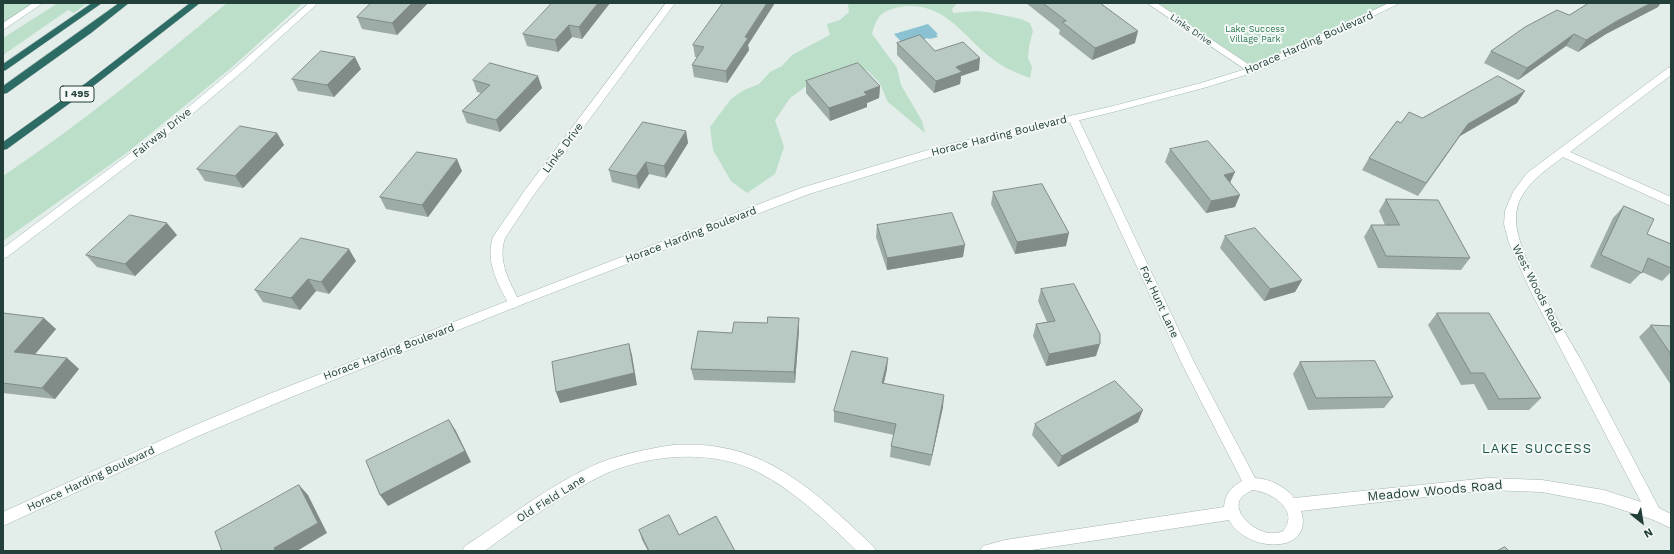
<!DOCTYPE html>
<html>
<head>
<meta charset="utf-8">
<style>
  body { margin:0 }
  #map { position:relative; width:1674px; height:554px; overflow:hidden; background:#e3ede9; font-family:"Work Sans",sans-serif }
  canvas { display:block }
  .frame { position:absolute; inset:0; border:4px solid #223f3a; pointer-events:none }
  .north { position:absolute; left:1622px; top:502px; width:40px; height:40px; -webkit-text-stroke:3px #f4f9f7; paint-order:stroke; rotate:150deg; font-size:11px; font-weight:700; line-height:16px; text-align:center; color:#223f3a }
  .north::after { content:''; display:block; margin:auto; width:14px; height:18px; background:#223f3a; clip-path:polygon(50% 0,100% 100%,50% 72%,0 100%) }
</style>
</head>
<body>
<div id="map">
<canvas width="1674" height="554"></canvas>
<div class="frame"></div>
<div class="north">N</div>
</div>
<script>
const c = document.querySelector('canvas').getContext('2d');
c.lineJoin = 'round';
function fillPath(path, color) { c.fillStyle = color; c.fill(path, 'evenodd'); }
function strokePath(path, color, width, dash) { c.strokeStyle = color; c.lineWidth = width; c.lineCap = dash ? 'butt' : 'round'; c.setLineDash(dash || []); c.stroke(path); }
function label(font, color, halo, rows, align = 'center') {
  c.font = font + ' "Work Sans",sans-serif'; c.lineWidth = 4; c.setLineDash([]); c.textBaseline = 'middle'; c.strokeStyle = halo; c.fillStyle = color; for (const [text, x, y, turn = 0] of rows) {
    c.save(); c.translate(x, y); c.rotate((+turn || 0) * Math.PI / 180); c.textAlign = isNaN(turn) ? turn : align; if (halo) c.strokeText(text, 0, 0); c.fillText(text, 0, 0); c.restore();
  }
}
fillPath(new Path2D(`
  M3,3H34L3,24Z
  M58,3H87L74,13L68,10L3,55V38Z
  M227,3H303L231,68L128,152L3,241V176C81,124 155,63 227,3Z
  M846,3H957L952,9L953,13L978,11L992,13L1021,19L1030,23L1033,31L1029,46L1028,58L1032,67L1030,78C1016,73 1002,67 990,57C961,34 943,0 899,7C880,12 877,16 872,34L897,68L901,85L922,121L925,133L888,102L879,82L868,71L856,66L838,69L808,85L790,98L775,120L784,147L775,174L747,193L731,181L713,150L710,127L731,99L744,90L759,84L770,72L782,66L792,55L830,35L827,24L840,20L849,12L848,4Z
  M1151,3H1397L1252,70Z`), '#bbdfc8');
fillPath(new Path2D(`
  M928,24L938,34L936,35L938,37L929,39L928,38L904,45L894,34Z`), '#8ac2d3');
const street = new Path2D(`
  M666,3H675L533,196L505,238C497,262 510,282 520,303L518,306L514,308L510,306C498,284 485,262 493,237L525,190Z
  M1147,3H1157L1257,70L1255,72H1249Z
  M1671,67V75L1570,152L1671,197V206L1563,157C1542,173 1517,189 1516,217C1514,252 1563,328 1581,360C1607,409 1633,459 1659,508L1671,514V528L1651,519L1604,504L1542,492L1488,490L1301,511C1315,554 1247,554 1229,520L1025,551H980L983,546L1005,540L1224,507C1225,494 1231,487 1242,481L1182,364L1068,118L1073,115L1078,118L1194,362L1255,478C1270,479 1285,486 1294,498L1488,478L1542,480L1604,490L1641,502L1531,292L1509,243L1504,224L1505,211L1513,192L1527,173L1668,68ZM1252,490C1271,491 1301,511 1283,531C1260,542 1225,509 1244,495C1246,493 1250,492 1252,490Z
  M673,445C688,445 703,444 718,447C781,456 829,505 873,546L876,551H857C827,522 795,491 758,472C713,449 652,454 607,473C586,483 566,495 546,508C531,518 516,528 501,539C496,542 490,548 484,551C478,553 469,551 462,551L465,546C509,518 550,484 599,463C623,454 647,449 673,445Z`);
const secondary = new Path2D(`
  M33,3H43L3,30V23Z
  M309,3H318L242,72L164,138L7,257L3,258V248L156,134L235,68Z
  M1389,3H1400L1292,56L1255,72L1207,87L1113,112L940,154L809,194L518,306L279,402L196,437L3,526V512L186,429L269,394L510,300L801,188L938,147L1113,106L1201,83L1249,68Z`);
const highway = new Path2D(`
  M92,3H102L6,70L3,71V64Z
  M119,3H129L91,33L7,93L3,94V86Z
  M190,3H200L92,87L7,149L3,150V142L86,83Z`);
strokePath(street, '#a5b5b1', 1);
strokePath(secondary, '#a1b9b3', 1);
strokePath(highway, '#c1c9c8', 1);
fillPath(street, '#fff');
fillPath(secondary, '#fff');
fillPath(highway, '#2d6c65');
fillPath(new Path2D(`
  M371,3H428L397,35L362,29L357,17Z
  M610,3L582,39L572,37L558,52L527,46L523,34Z
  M1026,3H1100L1135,43L1092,60L1059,34L1060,30Z
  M1658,7L1606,34L1578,52L1566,46L1518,80L1484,63L1491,51L1569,15Z
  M897,43L935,51L979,70L961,76L960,84L934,93L897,55Z
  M693,45H748L749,50L727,83L694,77L692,65L697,57H695Z
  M361,69L334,97L298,91L292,79Z
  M473,80L542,88L500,132L467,123L462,111L481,93L477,92Z
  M806,81L880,86L879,98L867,103V107L830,121L806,93Z
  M1517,103L1460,136L1418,196L1362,170L1369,158L1401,123L1422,118Z
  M686,131L688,143L666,178L649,174L639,189L612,182L609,170Z
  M277,133L284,145L243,188L205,181L197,169Z
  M1170,149L1230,183L1235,207L1206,213L1165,162Z
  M462,171L428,217L386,209L380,197Z
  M993,192L1066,246L1015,254L991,204Z
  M1386,199L1470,258L1461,270L1378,268L1364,237L1371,225H1385L1379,211Z
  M1624,206L1647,234L1671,244V272L1662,281L1642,272L1630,284L1590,267L1613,218Z
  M877,225L963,257L887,270L876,237Z
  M177,235L135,276L97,267L86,255Z
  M1225,236L1302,280L1295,292L1264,301L1220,248Z
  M356,261L329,294L316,291L300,310L263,302L255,290Z
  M1041,289L1096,356L1046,366L1033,336L1036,324L1047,322L1038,301Z
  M3,313L56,329L35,354L67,358L79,369L55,399L3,393Z
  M1437,313L1541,398L1529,410H1488L1474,384L1461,385L1428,325Z
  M799,318V330L795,383L694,380L691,369L732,333L767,323Z
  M1651,325L1671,326V385L1639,337Z
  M1300,362L1393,397L1384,408L1308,410L1293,374Z
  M887,369L884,383L943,407L930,466L890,457L891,446L894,435L834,422V411Z
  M1138,422L1058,467L1032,435L1035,424Z
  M639,530L679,535L735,551H648L642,540Z`), '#9eaca8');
fillPath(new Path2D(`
  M412,3H428L397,35L392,23Z
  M598,3H610L582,39L579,27Z
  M767,3H775L748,45L749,50L727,83L726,71L745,37Z
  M1651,3H1661L1658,7L1606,34L1578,52L1586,40L1615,22Z
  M569,25L572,37L558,52L555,40Z
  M1138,31L1135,43L1092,60L1095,48Z
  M1574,34L1566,46L1518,80L1527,68Z
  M355,57L361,69L334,97L327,85Z
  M980,58L979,70L961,76L960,84L934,93L936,81L956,67Z
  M538,76L542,88L500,132L496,120Z
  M880,86L879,98L867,103V107L830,121L829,108L864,92Z
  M1525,91L1517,103L1460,136L1418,196L1468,124Z
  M686,131L688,143L666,178L664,166Z
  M277,133L284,145L243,188L235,176Z
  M457,159L462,171L428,217L422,205Z
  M646,162L649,174L639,189L636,176Z
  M1235,172L1229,185L1224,175Z
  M1240,195L1235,207L1206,213L1211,201Z
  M167,223L177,235L135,276L125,264Z
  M1069,233L1066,246L1015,254L1017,242Z
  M965,245L963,257L887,270V258Z
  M349,249L356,261L329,294L321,282Z
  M308,279L316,291L300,310L291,298Z
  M1302,280L1295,292L1264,301L1270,289Z
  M44,318L56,329L27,364L14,352Z
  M799,318V330L795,383L794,372Z
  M629,344L632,355L637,385L560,403L556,392Z
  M1100,344L1096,356L1046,366L1049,354Z
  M67,358L79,369L55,399L42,388Z
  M888,358L887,369L881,394L882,383Z
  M944,395L943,407L930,466L932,455Z
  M1143,410L1138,422L1058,467L1062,456Z
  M449,420L456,431L471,462L388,506L380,495Z
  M299,485L308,495L327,533L297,551H275L274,548Z`), '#818c88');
const building = new Path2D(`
  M371,3H412L392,23L357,17Z
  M552,3H598L579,27L569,25L555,40L523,34Z
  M723,3H767L745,37L748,38L726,71L692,65L704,47L693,45Z
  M1043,3H1100L1138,31L1095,48L1062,22L1066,21Z
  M1589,3H1651L1615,22L1586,40L1574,34L1527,68L1491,51L1525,27L1557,10L1569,15Z
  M920,35L935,51L963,42L980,58L956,67L962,72L936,81L897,43Z
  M321,51L355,57L327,85L292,79Z
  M490,63L538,76L496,120L462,111L490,85L473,80Z
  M858,63L880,86L864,92L867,95L829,108L806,81Z
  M1498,76L1525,91L1468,124L1426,183L1369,158L1397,121L1401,123L1409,112L1422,118Z
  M643,122L686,131L664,166L646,162L636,176L609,170Z
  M240,126L277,133L235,176L197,169Z
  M1208,141L1235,172L1224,175L1240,195L1211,201L1170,149Z
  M417,152L457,159L422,205L380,197Z
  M1042,184L1069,233L1017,242L993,192Z
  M1386,199L1438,200L1470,258L1386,256L1371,225H1399Z
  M1624,206L1654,219L1647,234L1671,244V268L1648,258L1642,273L1601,255Z
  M952,213L965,245L887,258L877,225Z
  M130,215L167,223L125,264L86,255Z
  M1255,228L1302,280L1270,289L1225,236Z
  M301,238L349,249L321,282L308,279L291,298L255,290Z
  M1074,284L1100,334V344L1049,354L1036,324L1055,321L1041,289Z
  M3,313L44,318L14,352L67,358L42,388L3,383Z
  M1437,313H1489L1541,398L1499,399L1484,373H1471Z
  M768,317L799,318L794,372L691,369L698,331L732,333L734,322L767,323Z
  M1651,325L1671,326V354Z
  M629,344L634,373L556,392L552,362Z
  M852,351L888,358L882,383L944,395L932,455L891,446L896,424L834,411Z
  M1375,361L1393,397L1316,398L1300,362Z
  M1115,381L1143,410L1062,456L1035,424Z
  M449,420L465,451L380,495L366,461Z
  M299,485L318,523L274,548L275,551H222L215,532Z
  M669,515L679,535L716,516L735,551H649L639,530Z
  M1505,547L1509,551H1497Z`);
fillPath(building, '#b8c8c3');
strokePath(building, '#818c88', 1);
label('9px', '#2b774f', '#f4f9f7', [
  ["Lake Success",1255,29],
  ["Village Park",1255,39]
]);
label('9px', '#223f3a', '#f4f9f7', [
  ["Links Drive",1191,30,34]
]);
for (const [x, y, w] of [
  [77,94,34]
]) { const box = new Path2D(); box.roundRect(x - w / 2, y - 8, w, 16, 3); c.fillStyle = '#f4f9f7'; c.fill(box); strokePath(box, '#223f3a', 1); }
label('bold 10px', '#223f3a', null, [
  ["I 495",77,94]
]);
label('11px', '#223f3a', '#f4f9f7', [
  ["Horace Harding Boulevard",1309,43,-24],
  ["Fairway Drive",162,133,-39],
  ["Horace Harding Boulevard",999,136,-14],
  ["Links Drive",563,148,-53],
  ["Horace Harding Boulevard",691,235,-21],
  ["West Woods Road",1537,289,63],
  ["Fox Hunt Lane",1159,302,65],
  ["Horace Harding Boulevard",389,352,-21],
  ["Horace Harding Boulevard",91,479,-25],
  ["Old Field Lane",551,499,-32]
]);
c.letterSpacing = '1px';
label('13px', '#1d524a', '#f4f9f7', [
  ["LAKE SUCCESS",1537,449]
]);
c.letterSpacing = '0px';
label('13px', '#223f3a', '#f4f9f7', [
  ["Meadow Woods Road",1435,491,-5]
]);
</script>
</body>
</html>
